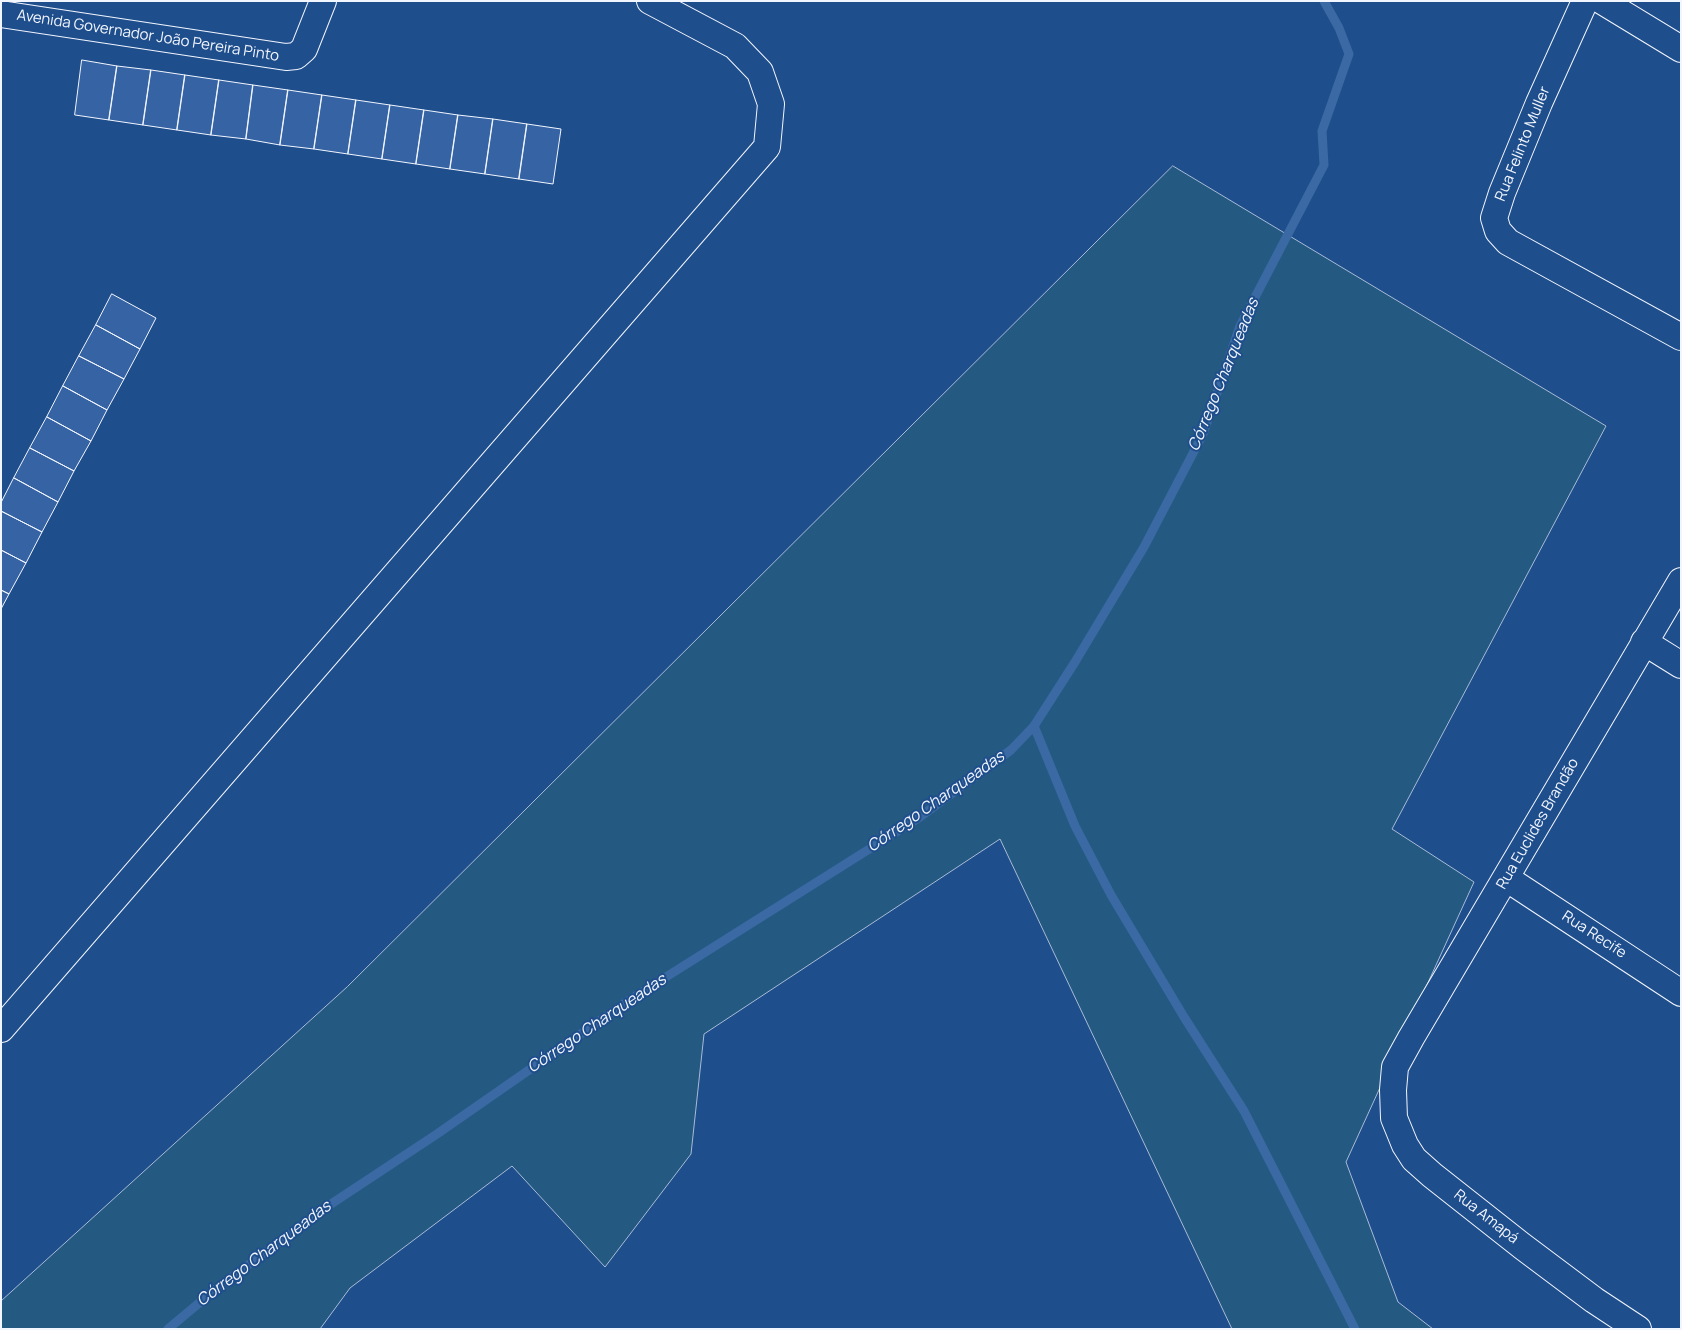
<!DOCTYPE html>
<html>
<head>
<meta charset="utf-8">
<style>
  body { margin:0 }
  #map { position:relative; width:1682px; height:1330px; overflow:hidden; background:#1f4e8c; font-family:Manrope,sans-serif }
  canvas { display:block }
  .frame { position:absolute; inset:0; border:2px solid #f2f6ff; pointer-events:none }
</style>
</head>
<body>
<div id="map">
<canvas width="1682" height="1330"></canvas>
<div class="frame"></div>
</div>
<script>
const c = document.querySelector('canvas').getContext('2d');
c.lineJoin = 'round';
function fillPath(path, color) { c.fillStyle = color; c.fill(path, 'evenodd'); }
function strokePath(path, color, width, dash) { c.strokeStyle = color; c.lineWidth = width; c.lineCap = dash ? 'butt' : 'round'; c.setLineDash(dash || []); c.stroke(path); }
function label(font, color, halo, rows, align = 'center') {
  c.font = font + ' Manrope,sans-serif'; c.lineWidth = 4; c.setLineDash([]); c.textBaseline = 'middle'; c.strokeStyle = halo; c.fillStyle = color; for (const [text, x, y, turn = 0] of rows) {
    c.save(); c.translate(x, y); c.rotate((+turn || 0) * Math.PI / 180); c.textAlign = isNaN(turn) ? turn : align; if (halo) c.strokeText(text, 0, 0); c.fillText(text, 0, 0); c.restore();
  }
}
const green = new Path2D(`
  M1173,166L1606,426L1392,829L1474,882L1346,1162L1398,1302L1433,1329H1232L1000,839L704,1034L691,1154L605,1267L512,1166L350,1288L320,1329H1V1301L347,987Z`);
fillPath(green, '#245a82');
strokePath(green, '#a8bbd7', 1);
strokePath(new Path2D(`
  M1034,726L1075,826L1111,895L1184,1017L1244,1111L1355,1329
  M168,1329L217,1288L328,1206L437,1134L631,999L917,819L1011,750L1034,726L1075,662L1144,547L1203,434L1240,326L1324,165L1322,131L1349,54L1339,28L1324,1`), '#3b69a3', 9);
const building = new Path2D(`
  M82,60L117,66L109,120L75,115Z
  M117,66L151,70L143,125L109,120Z
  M151,70L185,75L177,130L143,125Z
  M185,75L219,80L211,135L177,130Z
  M219,80L253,85L246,139L211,135Z
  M253,85L288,90L280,145L246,139Z
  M288,90L322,95L314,149L280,145Z
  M322,95L356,100L348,154L314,149Z
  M356,100L390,105L382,159L348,154Z
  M390,105L424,110L416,164L382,159Z
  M424,110L458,115L450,169L416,164Z
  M458,115L493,119L485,174L450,169Z
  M493,119L527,124L519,179L485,174Z
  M527,124L561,129L553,184L519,179Z
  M112,294L156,318L140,349L96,325Z
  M96,325L140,349L124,379L79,356Z
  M79,356L124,379L107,410L63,386Z
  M63,386L107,410L91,441L47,417Z
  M47,417L91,441L74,471L30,448Z
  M30,448L74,471L58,502L14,478Z
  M14,478L58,502L42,532L1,511V503Z
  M1,511L42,532L26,563L1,550Z
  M1,550L26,563L9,594L1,590Z
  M1,590L9,594L1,609Z`);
fillPath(building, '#3563a3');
strokePath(building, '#f2f6ff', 1);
const minor = new Path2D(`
  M1585,1L1539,103L1502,193L1494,218L1498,231L1508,242L1681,337
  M1602,1L1681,49
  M1,14L286,57L296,56L304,49L323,1
  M1644,642L1681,665
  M1506,878L1681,993
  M1,1029L767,147L771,104L760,72L735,46L650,1
  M1638,1329L1594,1300L1522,1246L1432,1175L1414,1159L1405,1145L1394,1118L1393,1090L1395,1067L1411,1038L1681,581`);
strokePath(minor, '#f2f6ff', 28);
strokePath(minor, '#1f4e8c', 26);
label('15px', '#f2f6ff', '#1f4e8c', [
  ["Avenida Governador João Pereira Pinto",148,36,9],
  ["Rua Felinto Muller",1523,144,-68],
  ["Rua Euclides Brandão",1538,824,-60],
  ["Rua Recife",1594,935,33],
  ["Rua Amapá",1486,1217,38]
]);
label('italic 16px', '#f2f6ff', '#1f4e8c', [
  ["Córrego Charqueadas",1224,375,-68],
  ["Córrego Charqueadas",936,802,-35],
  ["Córrego Charqueadas",597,1024,-34],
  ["Córrego Charqueadas",264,1254,-37]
]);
</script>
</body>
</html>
